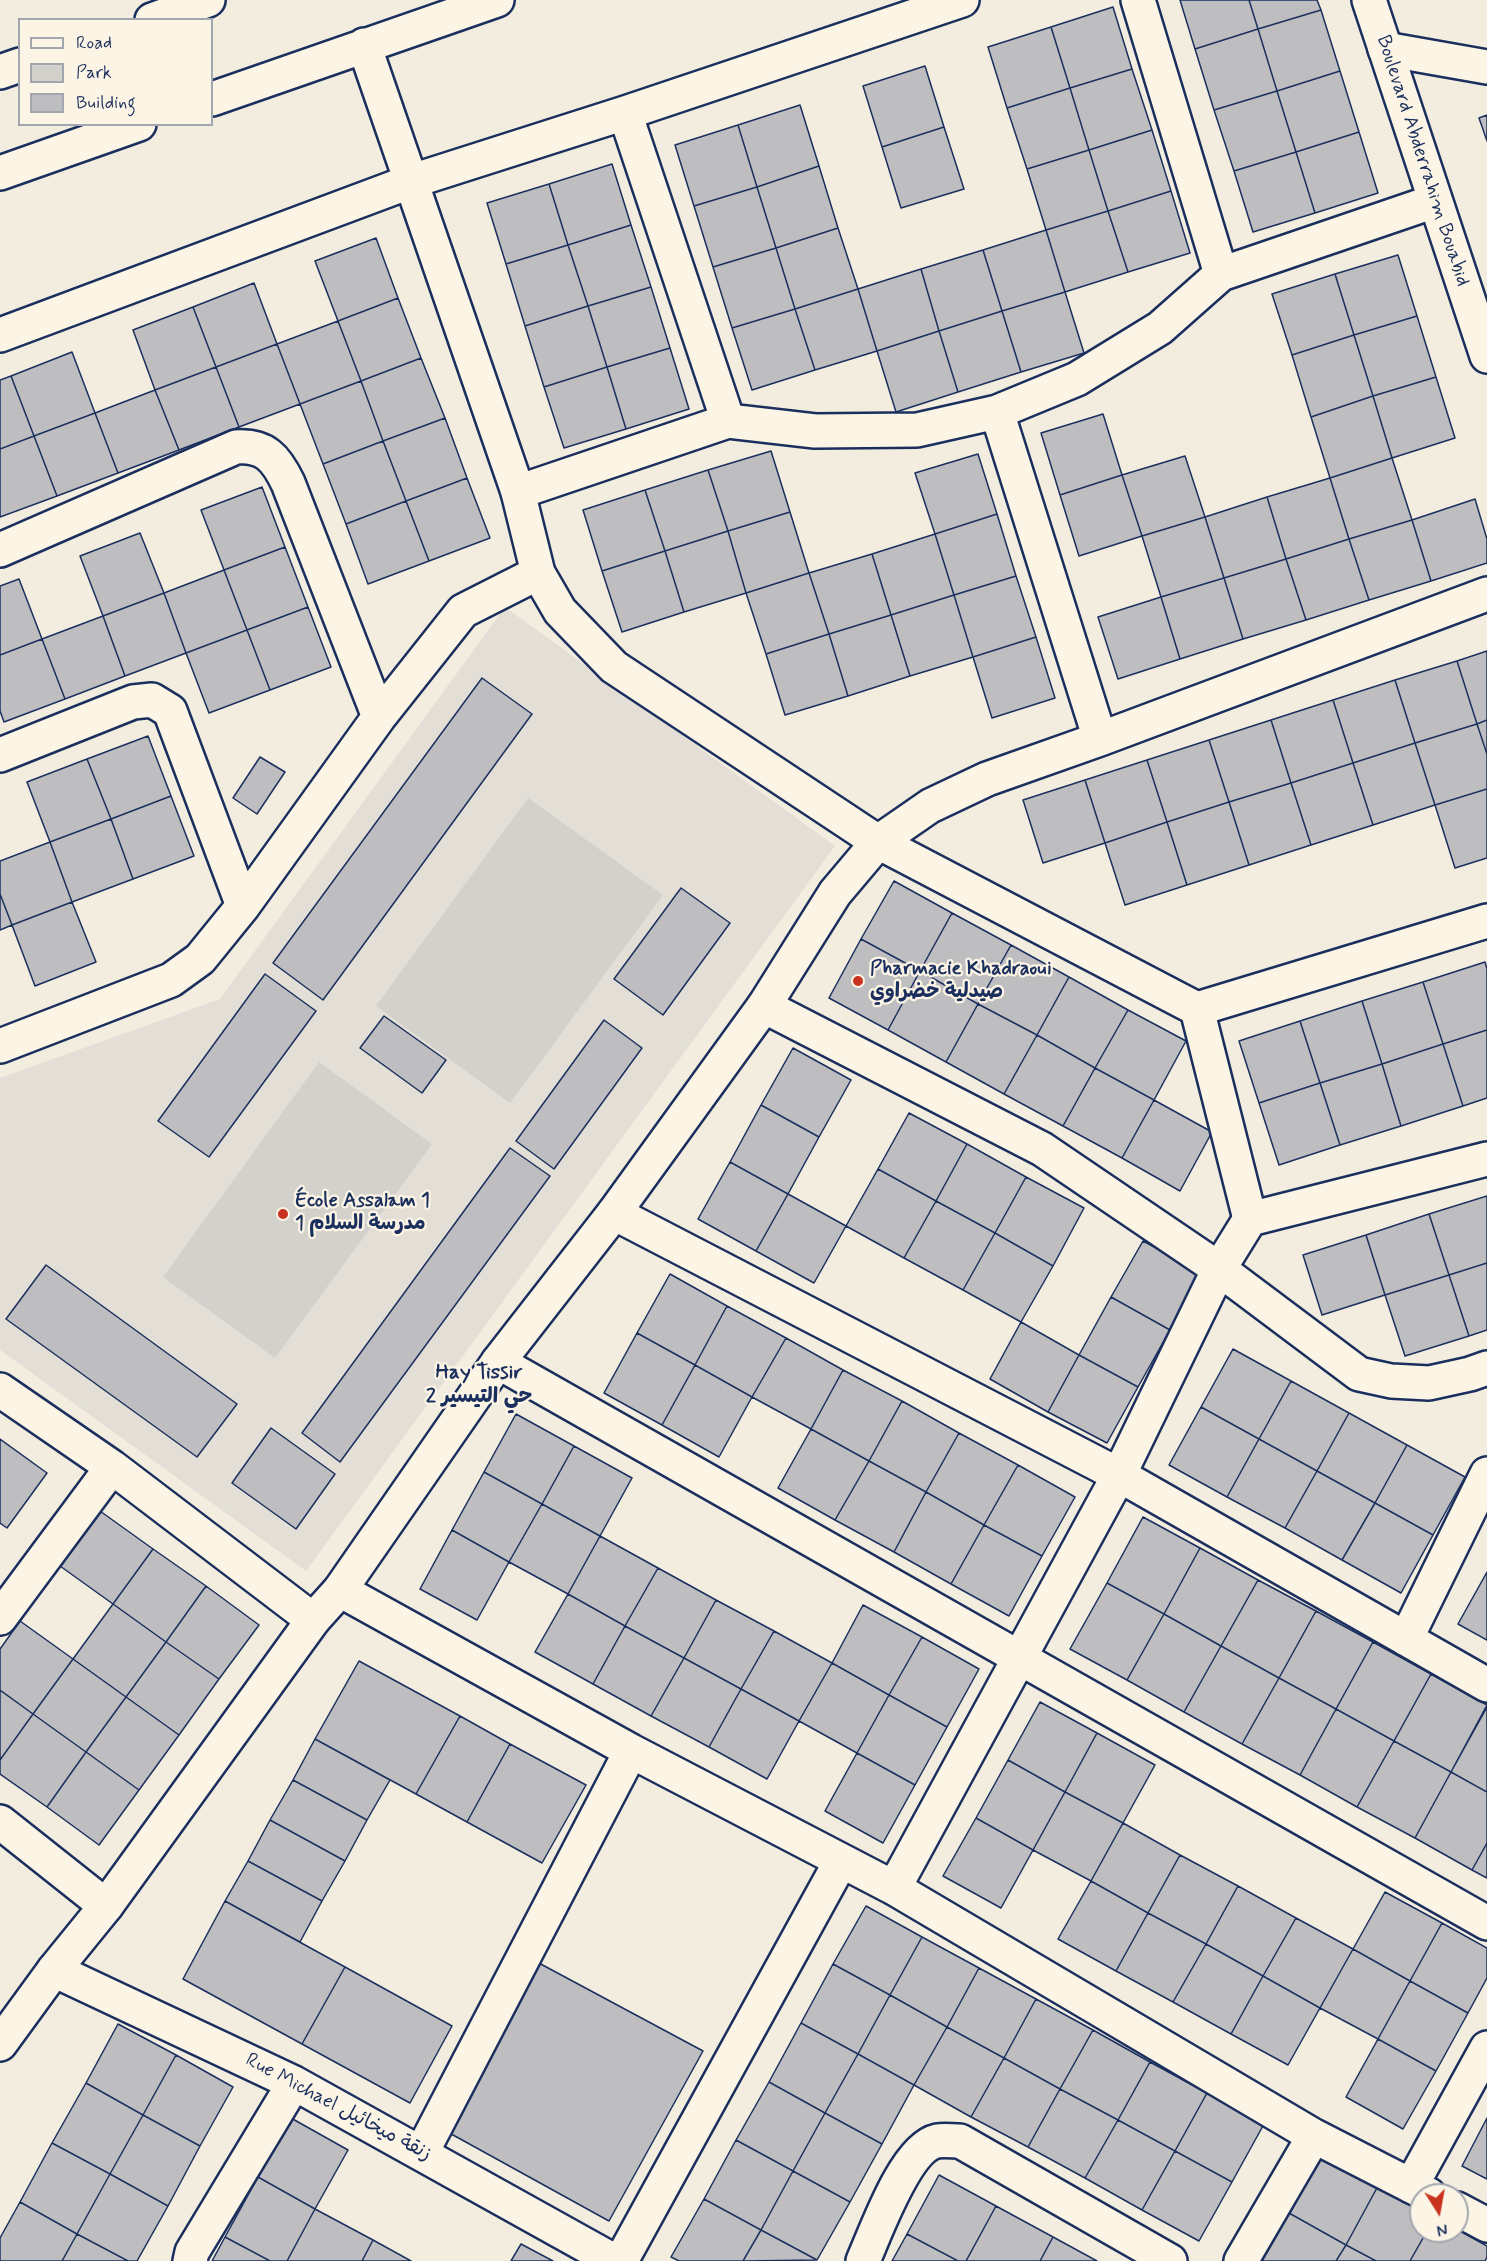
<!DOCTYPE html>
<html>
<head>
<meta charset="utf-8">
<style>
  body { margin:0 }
  #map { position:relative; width:1487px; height:2261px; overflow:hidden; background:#f3ede0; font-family:Mynerve,sans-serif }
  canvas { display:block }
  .legend { position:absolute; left:18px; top:18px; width:195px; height:108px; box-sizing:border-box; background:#fcf5e5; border:2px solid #a2a6af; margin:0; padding:8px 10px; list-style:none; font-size:18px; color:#1b2f5e }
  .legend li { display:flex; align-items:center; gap:12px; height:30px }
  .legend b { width:30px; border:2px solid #a2a6af }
  .north { position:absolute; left:1409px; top:2183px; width:60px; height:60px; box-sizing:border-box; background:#fcf5e5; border:2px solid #a2a6af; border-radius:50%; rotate:169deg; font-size:16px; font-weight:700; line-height:24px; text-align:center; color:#1b2f5e }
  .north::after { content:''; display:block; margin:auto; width:21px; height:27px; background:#c8321e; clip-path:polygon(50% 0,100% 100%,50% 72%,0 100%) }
</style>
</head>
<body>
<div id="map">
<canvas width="1487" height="2261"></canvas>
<ul class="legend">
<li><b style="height:8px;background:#fcf5e5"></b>Road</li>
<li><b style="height:16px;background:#d3d1cc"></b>Park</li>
<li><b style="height:16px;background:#bebec0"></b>Building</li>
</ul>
<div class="north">N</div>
</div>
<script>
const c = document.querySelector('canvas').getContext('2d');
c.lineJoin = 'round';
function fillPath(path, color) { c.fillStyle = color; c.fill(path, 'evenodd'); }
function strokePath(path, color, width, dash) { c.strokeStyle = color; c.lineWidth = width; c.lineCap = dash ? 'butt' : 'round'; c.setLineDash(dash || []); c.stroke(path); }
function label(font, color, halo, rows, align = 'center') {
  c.font = font + ' Mynerve,"Playpen Sans Arabic",sans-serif'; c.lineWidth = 4.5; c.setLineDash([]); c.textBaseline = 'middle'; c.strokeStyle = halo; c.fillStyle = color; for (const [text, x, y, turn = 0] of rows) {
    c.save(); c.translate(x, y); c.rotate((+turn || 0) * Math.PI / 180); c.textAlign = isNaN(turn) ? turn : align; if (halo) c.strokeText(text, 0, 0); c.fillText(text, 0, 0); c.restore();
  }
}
fillPath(new Path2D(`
  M505,607L835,846L306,1571L0,1350V1078L220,999Z`), '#e3dfd6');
fillPath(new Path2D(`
  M528,798L663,895L510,1103L376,1006Z
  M319,1062L432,1144L275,1358L163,1277Z`), '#d3d1cc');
const building = new Path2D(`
  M1180,0H1249L1258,29L1195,49Z
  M1249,0H1317L1321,10L1258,29Z
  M1113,7L1132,69L1070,88L1051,27Z
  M1321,10L1340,71L1277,91L1258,29Z
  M1051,27L1070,88L1007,108L988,47Z
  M1258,29L1277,91L1214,110L1195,49Z
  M925,66L944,127L882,147L863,86Z
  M1132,69L1152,130L1089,150L1070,88Z
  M1340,71L1359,132L1296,152L1277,91Z
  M1070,88L1089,150L1027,169L1007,108Z
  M1277,91L1296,152L1234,171L1214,110Z
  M800,105L819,166L757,187L738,125Z
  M1487,115V141L1479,118Z
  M738,125L757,187L694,206L675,145Z
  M944,127L964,189L901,208L882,147Z
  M1152,130L1171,191L1108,211L1089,150Z
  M1359,132L1378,193L1315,213L1296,152Z
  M1089,150L1108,211L1046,230L1027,169Z
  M1296,152L1315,213L1253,232L1234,171Z
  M612,164L631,225L568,245L549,184Z
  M819,166L838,228L776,248L757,187Z
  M549,184L568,245L506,264L487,203Z
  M757,187L776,248L713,267L694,206Z
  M1171,191L1190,253L1128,272L1108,211Z
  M1108,211L1128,272L1065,292L1046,230Z
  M631,225L651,287L588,306L568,245Z
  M838,228L858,289L795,309L776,248Z
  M1046,230L1065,292L1002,311L983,250Z
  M376,238L398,298L338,321L315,261Z
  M568,245L588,306L525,326L506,264Z
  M776,248L795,309L732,328L713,267Z
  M983,250L1002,311L939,331L921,269Z
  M1398,255L1417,316L1354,335L1335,274Z
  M921,269L939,331L877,351L858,289Z
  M1335,274L1354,335L1292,355L1272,294Z
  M254,283L277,344L216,367L193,307Z
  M651,287L670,348L607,367L588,306Z
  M858,289L877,351L815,370L795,309Z
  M1065,292L1084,353L1021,372L1002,311Z
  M398,298L421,358L361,381L338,321Z
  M588,306L607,367L544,387L525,326Z
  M193,307L216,367L155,390L133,330Z
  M795,309L815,370L752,390L732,328Z
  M1002,311L1021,372L958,392L939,331Z
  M1417,316L1436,377L1373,396L1354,335Z
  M338,321L361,381L300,404L277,344Z
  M939,331L958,392L896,412L877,351Z
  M1354,335L1373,396L1311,417L1292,355Z
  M277,344L300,404L239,427L216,367Z
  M670,348L689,409L626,429L607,367Z
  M72,352L95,413L34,436L11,376Z
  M421,358L445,418L383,441L361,381Z
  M216,367L239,427L179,450L155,390Z
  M607,367L626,429L564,448L544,387Z
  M11,376L34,436L0,449V380Z
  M1436,377L1455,438L1392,458L1373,396Z
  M361,381L383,441L323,464L300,404Z
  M155,390L179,450L118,473L95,413Z
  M1373,396L1392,458L1330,478L1311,417Z
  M95,413L118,473L57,496L34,436Z
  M1103,414L1122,475L1060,495L1041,433Z
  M445,418L467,478L406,501L383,441Z
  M34,436L57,496L0,517V449Z
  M383,441L406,501L346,524L323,464Z
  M771,451L790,512L728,531L708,470Z
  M978,454L997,514L935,534L915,473Z
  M1185,456L1205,517L1142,536L1122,475Z
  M1392,458L1412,520L1349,539L1330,478Z
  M708,470L728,531L665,551L645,490Z
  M1122,475L1142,536L1079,556L1060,495Z
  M467,478L490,538L429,561L406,501Z
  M1330,478L1349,539L1286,559L1267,497Z
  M262,487L285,547L224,570L201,510Z
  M645,490L665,551L602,571L583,510Z
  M1267,497L1286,559L1224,578L1205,517Z
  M1475,499L1487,539V563L1431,581L1412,520Z
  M406,501L429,561L368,584L346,524Z
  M790,512L809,573L746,593L728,531Z
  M997,514L1016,576L954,595L935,534Z
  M1205,517L1224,578L1161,597L1142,536Z
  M1412,520L1431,581L1369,600L1349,539Z
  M728,531L746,593L684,612L665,551Z
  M140,533L164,593L103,616L80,556Z
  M935,534L954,595L891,615L872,554Z
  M1349,539L1369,600L1306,620L1286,559Z
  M285,547L308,607L247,630L224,570Z
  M665,551L684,612L622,632L602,571Z
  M872,554L891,615L829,634L809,573Z
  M1286,559L1306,620L1243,639L1224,578Z
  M224,570L247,630L186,653L164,593Z
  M809,573L829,634L766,654L746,593Z
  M1016,576L1036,637L973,657L954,595Z
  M1224,578L1243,639L1180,659L1161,597Z
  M19,579L42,639L0,655V586Z
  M164,593L186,653L125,676L103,616Z
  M954,595L973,657L910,676L891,615Z
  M1161,597L1180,659L1118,679L1098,617Z
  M308,607L331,667L270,690L247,630Z
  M891,615L910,676L848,696L829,634Z
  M103,616L125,676L65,699L42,639Z
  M247,630L270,690L209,713L186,653Z
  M829,634L848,696L785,715L766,654Z
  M1036,637L1055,698L992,718L973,657Z
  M42,639L65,699L4,722L0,711V655Z
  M1487,651V720L1477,724L1457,661Z
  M1457,661L1477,724L1415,743L1395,680Z
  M482,678L532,714L323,1000L273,963Z
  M1395,680L1415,743L1353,763L1333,700Z
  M1333,700L1353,763L1291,783L1271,720Z
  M1271,720L1291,783L1229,802L1209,740Z
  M1487,720V754L1477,724Z
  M1477,724L1487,754V789L1435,805L1415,743Z
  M148,736L171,796L111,819L87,759Z
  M1209,740L1229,802L1167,822L1147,760Z
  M1415,743L1435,805L1373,825L1353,763Z
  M260,757L285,772L257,814L233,798Z
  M87,759L111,819L50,842L27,782Z
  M1147,760L1167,822L1105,843L1085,780Z
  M1353,763L1373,825L1311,845L1291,783Z
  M1085,780L1105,843L1043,863L1023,800Z
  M1291,783L1311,845L1249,865L1229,802Z
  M1487,789V858L1455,868L1435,805Z
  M171,796L194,856L133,879L111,819Z
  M1229,802L1249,865L1187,885L1167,822Z
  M111,819L133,879L72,902L50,842Z
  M1167,822L1187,885L1125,905L1105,843Z
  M50,842L72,902L12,925L0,894V861Z
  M894,881L952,913L920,971L861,939Z
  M681,888L730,923L663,1015L614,979Z
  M0,894L12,925L0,930Z
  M72,902L96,962L35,986L12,925Z
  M952,913L1011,945L978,1004L920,971Z
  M861,939L920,971L888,1030L829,998Z
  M1011,945L1069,977L1037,1035L978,1004Z
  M1485,962L1487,969V1030L1443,1044L1423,982Z
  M920,971L978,1004L946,1062L888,1030Z
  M265,974L316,1011L209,1157L158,1121Z
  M1069,977L1128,1010L1095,1068L1037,1035Z
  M1423,982L1443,1044L1382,1064L1362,1001Z
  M1362,1001L1382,1064L1320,1083L1300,1021Z
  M978,1004L1037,1035L1004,1094L946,1062Z
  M1128,1010L1186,1041L1154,1100L1095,1068Z
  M384,1016L446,1060L422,1093L360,1048Z
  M604,1020L642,1048L554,1169L516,1141Z
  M1300,1021L1320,1083L1259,1103L1239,1041Z
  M1487,1030V1098L1463,1106L1443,1044Z
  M1037,1035L1095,1068L1063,1126L1004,1094Z
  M1443,1044L1463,1106L1401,1126L1382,1064Z
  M793,1048L851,1080L819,1137L761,1105Z
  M1382,1064L1401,1126L1340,1145L1320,1083Z
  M1095,1068L1154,1100L1122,1158L1063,1126Z
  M1320,1083L1340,1145L1279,1165L1259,1103Z
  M1154,1100L1212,1132L1180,1191L1122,1158Z
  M761,1105L819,1137L788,1194L730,1162Z
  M909,1113L967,1144L936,1201L878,1169Z
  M967,1144L1026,1177L995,1233L936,1201Z
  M510,1148L550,1176L340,1462L302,1433Z
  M730,1162L788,1194L756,1251L698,1219Z
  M878,1169L936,1201L904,1258L846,1226Z
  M1026,1177L1084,1208L1053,1266L995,1233Z
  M788,1194L846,1226L814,1283L756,1251Z
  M1487,1196V1263L1449,1275L1429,1214Z
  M936,1201L995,1233L963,1290L904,1258Z
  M1429,1214L1449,1275L1385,1295L1366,1235Z
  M995,1233L1053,1266L1021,1322L963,1290Z
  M1366,1235L1385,1295L1322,1315L1303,1255Z
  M1143,1241L1201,1272L1170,1330L1111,1297Z
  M1487,1263V1330L1469,1336L1449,1275Z
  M46,1265L237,1404L197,1457L6,1319Z
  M670,1274L727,1306L695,1365L637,1333Z
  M1449,1275L1469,1336L1405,1356L1385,1295Z
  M1111,1297L1170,1330L1138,1387L1079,1355Z
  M727,1306L786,1338L752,1397L695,1365Z
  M1021,1322L1079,1355L1048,1412L990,1379Z
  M637,1333L695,1365L662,1425L604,1393Z
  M786,1338L843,1370L811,1429L752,1397Z
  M1233,1349L1291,1381L1259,1439L1201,1407Z
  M1079,1355L1138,1387L1107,1443L1048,1412Z
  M695,1365L752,1397L719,1457L662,1425Z
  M843,1370L902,1401L869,1461L811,1429Z
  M1291,1381L1349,1413L1317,1471L1259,1439Z
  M902,1401L959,1433L926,1492L869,1461Z
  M1201,1407L1259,1439L1227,1497L1169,1465Z
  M1349,1413L1407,1445L1375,1503L1317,1471Z
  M516,1414L574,1446L542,1504L484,1472Z
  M271,1428L335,1474L296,1529L232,1483Z
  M811,1429L869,1461L835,1520L778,1488Z
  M959,1433L1018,1465L984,1525L926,1492Z
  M0,1439L47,1473L7,1528L0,1523Z
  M1259,1439L1317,1471L1285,1528L1227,1497Z
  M1407,1445L1465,1477L1433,1535L1375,1503Z
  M574,1446L632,1478L600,1536L542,1504Z
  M869,1461L926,1492L894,1552L835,1520Z
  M1018,1465L1075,1497L1042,1556L984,1525Z
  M1317,1471L1375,1503L1342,1560L1285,1528Z
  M484,1472L542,1504L509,1562L452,1530Z
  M926,1492L984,1525L951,1584L894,1552Z
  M1375,1503L1433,1535L1401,1593L1342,1560Z
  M542,1504L600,1536L568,1594L509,1562Z
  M100,1511L153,1549L113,1604L60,1566Z
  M1143,1517L1200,1548L1164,1614L1107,1583Z
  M984,1525L1042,1556L1009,1616L951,1584Z
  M452,1530L509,1562L477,1620L420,1589Z
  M600,1536L658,1568L625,1626L568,1594Z
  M1200,1548L1258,1580L1221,1646L1164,1614Z
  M153,1549L206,1586L166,1642L113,1604Z
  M658,1568L716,1600L684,1658L625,1626Z
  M1487,1572V1640L1458,1624Z
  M1258,1580L1316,1611L1279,1678L1221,1646Z
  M1107,1583L1164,1614L1127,1680L1070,1649Z
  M206,1586L259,1625L219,1679L166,1642Z
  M568,1594L625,1626L593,1684L535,1652Z
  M716,1600L774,1631L741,1689L684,1658Z
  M113,1604L166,1642L126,1697L73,1659Z
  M863,1605L922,1637L889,1695L832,1663Z
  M1316,1611L1373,1642L1336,1709L1279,1678Z
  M1164,1614L1221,1646L1184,1712L1127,1680Z
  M20,1621L73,1659L33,1714L0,1690V1649Z
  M625,1626L684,1658L651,1716L593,1684Z
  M774,1631L832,1663L799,1721L741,1689Z
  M922,1637L979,1669L947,1727L889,1695Z
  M166,1642L219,1679L179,1735L126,1697Z
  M1373,1642L1431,1674L1394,1741L1336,1709Z
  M1221,1646L1279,1678L1242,1744L1184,1712Z
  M684,1658L741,1689L709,1747L651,1716Z
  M73,1659L126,1697L86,1752L33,1714Z
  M359,1661L460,1716L416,1794L315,1739Z
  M832,1663L889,1695L857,1753L799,1721Z
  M1431,1674L1487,1705L1451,1772L1394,1741Z
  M1279,1678L1336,1709L1300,1775L1242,1744Z
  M741,1689L799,1721L767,1779L709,1747Z
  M0,1690L33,1714L0,1760Z
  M889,1695L947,1727L915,1785L857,1753Z
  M126,1697L179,1735L139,1790L86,1752Z
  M1040,1702L1097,1733L1065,1792L1008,1760Z
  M1487,1707V1792L1451,1772Z
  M1336,1709L1394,1741L1357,1807L1300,1775Z
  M33,1714L86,1752L47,1807L0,1774V1760Z
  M460,1716L510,1744L467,1822L416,1794Z
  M1097,1733L1155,1765L1123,1823L1065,1792Z
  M315,1739L390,1780L367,1820L293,1780Z
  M1394,1741L1451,1772L1415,1838L1357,1807Z
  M510,1744L586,1785L542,1863L467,1822Z
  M86,1752L139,1790L99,1845L47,1807Z
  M857,1753L915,1785L883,1843L825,1811Z
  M1008,1760L1065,1792L1033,1850L976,1818Z
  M1451,1772L1487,1792V1843L1472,1870L1415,1838Z
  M293,1780L367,1820L345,1861L270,1820Z
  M1065,1792L1123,1823L1091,1881L1033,1850Z
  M976,1818L1033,1850L1001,1908L943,1876Z
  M270,1820L345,1861L322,1901L248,1861Z
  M1123,1823L1180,1855L1148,1913L1091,1881Z
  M1487,1843V1878L1472,1870Z
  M1180,1855L1238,1886L1206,1944L1148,1913Z
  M248,1861L322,1901L300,1942L225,1901Z
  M1091,1881L1148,1913L1116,1971L1058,1939Z
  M1238,1886L1296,1918L1263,1976L1206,1944Z
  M1385,1892L1442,1923L1410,1981L1353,1949Z
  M225,1901L345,1967L302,2044L183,1979Z
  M866,1906L922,1937L890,1995L833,1964Z
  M1148,1913L1206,1944L1173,2002L1116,1971Z
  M1296,1918L1353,1949L1320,2008L1263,1976Z
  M1442,1923L1487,1948V1978L1468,2013L1410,1981Z
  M922,1937L979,1968L947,2027L890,1995Z
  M1206,1944L1263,1976L1231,2034L1173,2002Z
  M1353,1949L1410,1981L1378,2039L1320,2008Z
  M537,1962L703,2051L609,2221L444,2130Z
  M833,1964L890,1995L858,2054L801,2023Z
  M345,1967L452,2026L410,2103L302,2044Z
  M979,1968L1036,1999L1004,2058L947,2027Z
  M1263,1976L1320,2008L1288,2065L1231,2034Z
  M1410,1981L1468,2013L1436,2071L1378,2039Z
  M890,1995L947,2027L914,2085L858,2054Z
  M1036,1999L1093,2030L1060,2089L1004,2058Z
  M801,2023L858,2054L825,2113L769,2082Z
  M118,2024L176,2055L143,2115L86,2083Z
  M947,2027L1004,2058L971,2117L914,2085Z
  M1093,2030L1150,2062L1118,2120L1060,2089Z
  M1378,2039L1436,2071L1403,2129L1346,2097Z
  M858,2054L914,2085L882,2144L825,2113Z
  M176,2055L233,2087L200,2146L143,2115Z
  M1004,2058L1060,2089L1028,2147L971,2117Z
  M1150,2062L1207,2093L1175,2151L1118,2120Z
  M769,2082L825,2113L793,2171L736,2140Z
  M86,2083L143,2115L110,2174L52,2143Z
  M1060,2089L1118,2120L1085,2178L1028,2147Z
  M1207,2093L1264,2124L1232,2182L1175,2151Z
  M825,2113L882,2144L850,2202L793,2171Z
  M143,2115L200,2146L168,2206L110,2174Z
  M291,2118L348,2150L315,2209L258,2177Z
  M1487,2118V2179L1462,2166Z
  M1118,2120L1175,2151L1142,2210L1085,2178Z
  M736,2140L793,2171L761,2230L704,2199Z
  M52,2143L110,2174L77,2234L20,2202Z
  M1175,2151L1232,2182L1199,2241L1142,2210Z
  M1321,2155L1378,2186L1346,2245L1289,2213Z
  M793,2171L850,2202L817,2260L761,2230Z
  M110,2174L168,2206L137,2261H128L77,2234Z
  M939,2175L996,2206L966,2261H958L907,2234Z
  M258,2177L315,2209L287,2261H270L225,2237Z
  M1378,2186L1421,2210V2231H1427L1410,2261H1376L1346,2245Z
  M704,2199L761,2230L743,2261H679L671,2257Z
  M20,2202L77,2234L62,2261H0V2238Z
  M996,2206L1053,2237L1040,2261H966Z
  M315,2209L373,2240L362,2261H287Z
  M1289,2213L1346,2245L1336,2261H1262Z
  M1457,2229L1487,2246V2257L1485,2261H1410L1427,2231H1457Z
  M761,2230L817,2260L743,2261Z
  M77,2234L128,2261H62Z
  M907,2234L958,2261H892Z
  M225,2237L270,2261H212Z
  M1053,2237L1097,2261H1040Z
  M373,2240L411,2261H362Z
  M521,2244L553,2261H511Z
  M1346,2245L1376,2261H1336Z`);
fillPath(building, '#bebec0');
strokePath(building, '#1b2f5e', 1.5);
const minor = new Path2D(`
  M1138,0L1221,274
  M1385,49L1487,67
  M625,113L728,421
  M0,335L412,181L625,113L962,0
  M997,412L1100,739
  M518,492L728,421L815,431L917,430L997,412L1077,379L1160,328L1221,274L1435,201
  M0,550L236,447C265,445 276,458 288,483L379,717
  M1487,594L1100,739L987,779L930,806L878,842L1197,1009L1487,921
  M0,755L133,702L152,700L170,711L243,906
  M764,1006L1042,1149L1219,1269L1359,1374L1391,1381L1429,1383L1470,1374L1487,1368
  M1197,1009L1250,1219
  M0,1046L171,980L200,959L243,906L379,717L463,611L538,573
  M614,1213L1119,1475L1487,1685
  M498,1362L1487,1923
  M0,1390L112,1467L313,1620
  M340,1590L631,1751L894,1888L1314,2136L1429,2195
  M0,1618L112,1467
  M1406,1639L1487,1474
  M0,1822L106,1906
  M894,1888L1119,1475L1219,1269L1250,1219L1487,1159
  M54,1970L294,2083L614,2261
  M422,2152L631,1751
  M1411,2186L1487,2048
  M1457,2209L1487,2225
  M190,2261L192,2252L294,2083
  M621,2261L841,1861
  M863,2261C876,2232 905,2148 937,2141C944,2140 953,2141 960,2141L1170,2261
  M1241,2261L1314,2136`);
const tertiary = new Path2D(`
  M1369,0L1487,356
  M152,20L208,0
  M0,72L20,65
  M212,99L497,0
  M0,173L139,124
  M0,2044L54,1970L106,1906L313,1620L340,1590L498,1362L614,1213L764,1006L835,893L878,842L614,667L560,611L538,573L518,492L364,45`);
strokePath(minor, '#1b2f5e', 38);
strokePath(tertiary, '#1b2f5e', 38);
strokePath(minor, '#fcf5e5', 33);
strokePath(tertiary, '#fcf5e5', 33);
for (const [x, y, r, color] of [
  [858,981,6,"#c8321e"],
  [283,1214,6,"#c8321e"]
]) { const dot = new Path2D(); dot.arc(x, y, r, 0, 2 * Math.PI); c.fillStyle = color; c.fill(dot); strokePath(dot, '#fcf5e5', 2); }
label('20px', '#1b2f5e', '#fcf5e5', [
  ["Boulevard Abderrahim Bouabid",1422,161,72],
  ["Rue Michael زنقة ميخائيل",338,2108,28]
]);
label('bold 20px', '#1b2f5e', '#fcf5e5', [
  ["Pharmacie Khadraoui",870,970],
  ["صيدلية خضراوي",870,993],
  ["École Assalam 1",295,1202],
  ["مدرسة السلام 1",295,1225]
], 'left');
label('bold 21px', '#1b2f5e', '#fcf5e5', [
  ["Hay Tissir",479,1374],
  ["2 حي التيسير",479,1398]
]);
</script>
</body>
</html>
